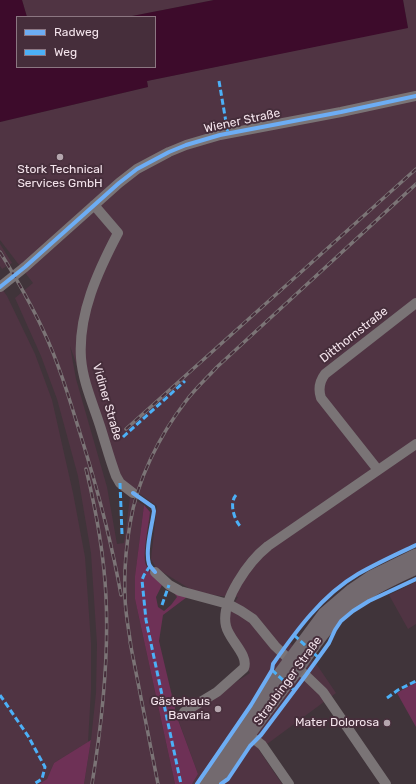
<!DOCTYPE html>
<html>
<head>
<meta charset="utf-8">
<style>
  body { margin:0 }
  #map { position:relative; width:416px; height:784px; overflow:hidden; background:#40343a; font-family:Rubik,sans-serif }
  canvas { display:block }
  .legend { position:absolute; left:16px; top:16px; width:140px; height:52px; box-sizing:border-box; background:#462e3b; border:1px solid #8c7782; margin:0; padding:5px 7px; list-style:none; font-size:12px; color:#f4e4ec }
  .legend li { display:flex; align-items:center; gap:8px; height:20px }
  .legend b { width:20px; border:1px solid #8c7782 }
</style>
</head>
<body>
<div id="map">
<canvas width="416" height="784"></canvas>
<ul class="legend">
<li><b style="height:5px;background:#6dadf4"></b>Radweg</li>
<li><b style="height:5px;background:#4cb0f7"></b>Weg</li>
</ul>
</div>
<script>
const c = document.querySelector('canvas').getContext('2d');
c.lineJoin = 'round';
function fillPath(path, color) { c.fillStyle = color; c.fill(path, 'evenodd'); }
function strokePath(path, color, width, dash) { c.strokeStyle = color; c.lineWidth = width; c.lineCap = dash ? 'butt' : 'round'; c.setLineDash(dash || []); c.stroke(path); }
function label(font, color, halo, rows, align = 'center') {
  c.font = font + ' Rubik,sans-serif'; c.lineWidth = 4; c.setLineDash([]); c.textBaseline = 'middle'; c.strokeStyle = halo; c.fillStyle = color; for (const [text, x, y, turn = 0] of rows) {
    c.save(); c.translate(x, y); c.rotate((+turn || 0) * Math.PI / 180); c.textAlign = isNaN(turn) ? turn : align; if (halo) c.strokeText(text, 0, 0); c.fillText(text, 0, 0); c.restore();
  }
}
fillPath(new Path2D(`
  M22,0H214L127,17H27Z
  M403,0H416V543L374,563L340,585L313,609L287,641L317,665L336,693L259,750L282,784H192L198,774L178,719L250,673L221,627L238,597L220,596L195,592L156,568L151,559L157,506L117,478L70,346L76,379L107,487L117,544L124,543L130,497L144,505L135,576V599L175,784H84L91,740L96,693L97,644L91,553L78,476L57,399L41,356L15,298L33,283L0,240V122L148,87L147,81L408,27Z
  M0,244L12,263L2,269L0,266Z
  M0,286L7,296L35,354L52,400L73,493L85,557L91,643V690L88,742L54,763L47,779L39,784H0Z
  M416,582V624L408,629L389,595Z`), '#503443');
fillPath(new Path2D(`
  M144,505L150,512C149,524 142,555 146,565C150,573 156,579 162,585L156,597L158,607L164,611L171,605L177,597L174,593L187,597L163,615L159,641L177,717L198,774L192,784H175L135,599V576Z
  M416,682V727L397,693Z
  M91,740L84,784H39L47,779L54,763Z`), '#6e3156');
fillPath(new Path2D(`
  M0,0H22L27,17H17V67H155V17H127L214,0H403L408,28L147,81L148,87L0,122Z`), '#3d0b2b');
strokePath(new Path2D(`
  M94,205L118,233C98,271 78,314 81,358C83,383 94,406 101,429C106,445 110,460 116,476L120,483L133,493
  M0,287L25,267L119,183L137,169L169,152L186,145L220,135L341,112L416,96
  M378,470L321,398C318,389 319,382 325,374L416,303
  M155,572L169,585L180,591L228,604L241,611L253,619L275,646L323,692L386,784
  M184,712L217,692L244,668C249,655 229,640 226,626C220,601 249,561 268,546L416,444
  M249,735L262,745L289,784`), '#7a7476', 10);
strokePath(new Path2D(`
  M203,784L273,683L324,614L352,590L371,577L416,555
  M215,784C239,746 266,711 293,675C308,655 322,631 341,613C362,593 390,580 416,568`), '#736a6f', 13);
const rail = new Path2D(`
  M0,252C16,278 31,304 44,332C61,368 72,408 84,446C99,495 112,544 121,595
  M126,429L416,169
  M86,469C96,510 104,554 106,597C109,660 102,723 92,784
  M130,642L158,784
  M131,647C129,630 125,613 125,596C124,572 126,547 130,524C137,480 159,436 186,401C195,389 207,378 217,367L416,184`);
strokePath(rail, '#7b7476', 3.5);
strokePath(rail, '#462e3b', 2, [6]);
strokePath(new Path2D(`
  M219,81L228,134
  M123,437L185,381
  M120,483L122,534
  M236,495C229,503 234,519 240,526
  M150,566L144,575L142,580L146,620L181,784
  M162,605L169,585
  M294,635L319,658
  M272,670L295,691
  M0,695L28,736L45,767L42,779L34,784
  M387,698L398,690L416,681`), '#4cb0f7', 3, [6, 3]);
strokePath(new Path2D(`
  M0,287L25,267L119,183L137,169L169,152L186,145L220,135L341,112L416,96
  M133,493L153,507L154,511C152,526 145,550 149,564C150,567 153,569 155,572
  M197,784L251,705L272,670L273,664C296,631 322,595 358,574C377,563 397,554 416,545
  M221,784L228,779L250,746L261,735L306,675L329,643L335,630L341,621L353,611L369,601L416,579`), '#6dadf4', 4);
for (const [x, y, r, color] of [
  [60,157,4,"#b5a6ae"],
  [218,709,4,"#b5a6ae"],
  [387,723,4,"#b5a6ae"]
]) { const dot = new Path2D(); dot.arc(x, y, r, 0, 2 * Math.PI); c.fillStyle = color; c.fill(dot); strokePath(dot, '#462e3b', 1.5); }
label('12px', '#f4e4ec', '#462e3b', [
  ["Wiener Straße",242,121,-12],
  ["Ditthornstraße",354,335,-38],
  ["Vidiner Straße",107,402,74],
  ["Straubinger Straße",288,681,-54]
]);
label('12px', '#f4e4ec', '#462e3b', [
  ["Stork Technical",60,170,"center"],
  ["Services GmbH",60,184,"center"],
  ["Gästehaus",210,702],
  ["Bavaria",210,716],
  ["Mater Dolorosa",379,723]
], 'right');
</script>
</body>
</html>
